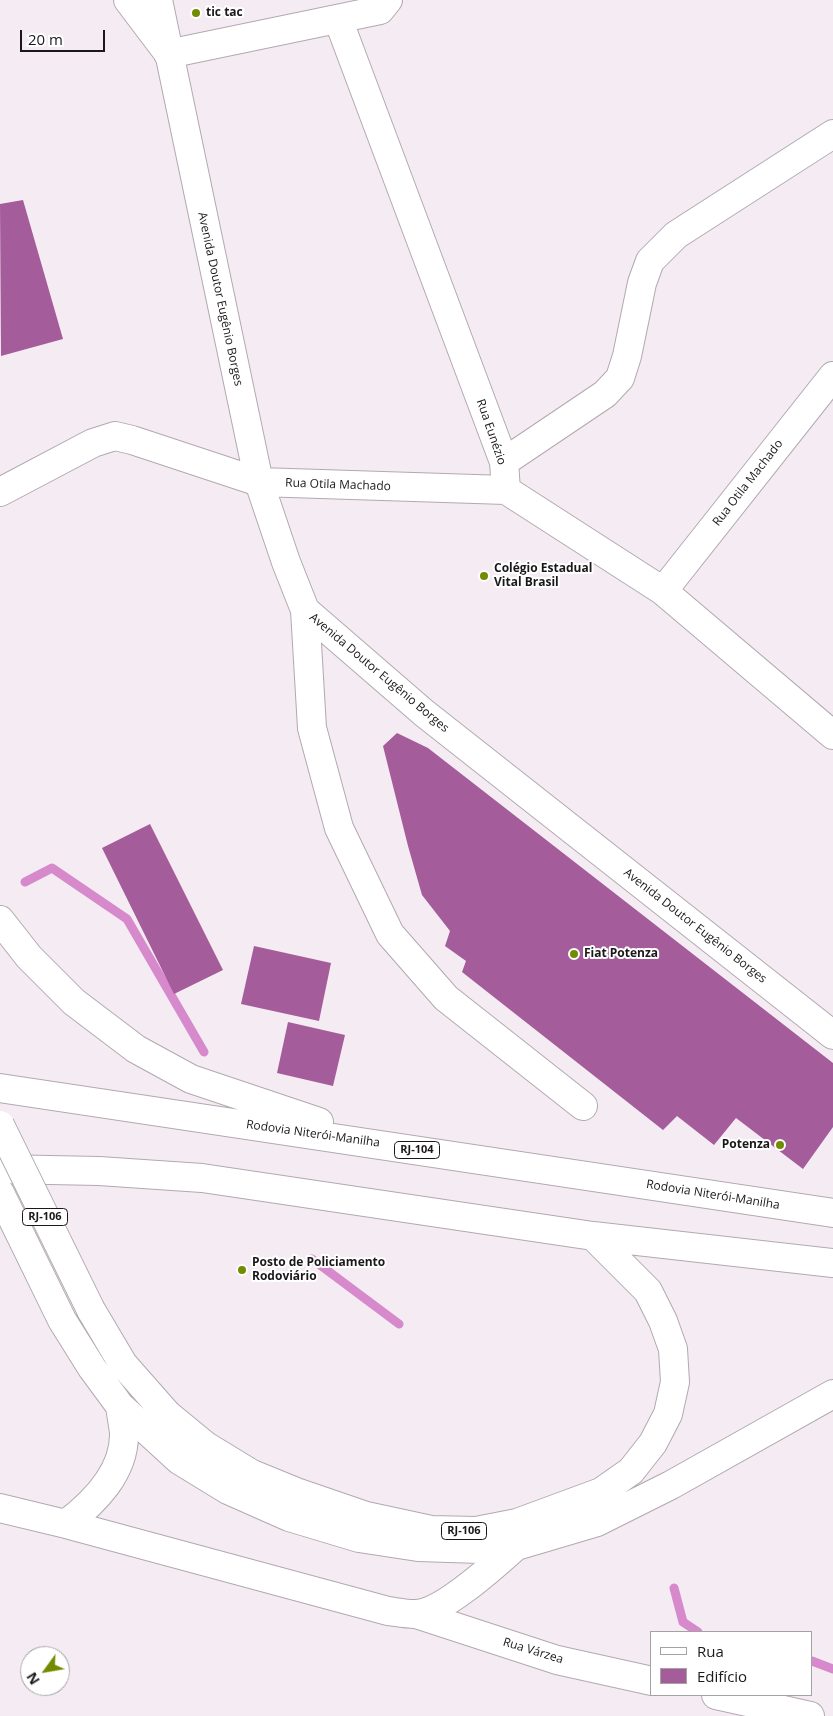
<!DOCTYPE html>
<html>
<head>
<meta charset="utf-8">
<style>
  body { margin:0 }
  #map { position:relative; width:833px; height:1716px; overflow:hidden; background:#f5ecf3; font-family:"Open Sans",sans-serif }
  canvas { display:block }
  .legend { position:absolute; left:650px; top:1631px; width:162px; height:65px; box-sizing:border-box; background:#fff; border:1px solid #a4a3a3; margin:0; padding:6px 9px; list-style:none; font-size:15px; color:#1b181a }
  .legend li { display:flex; align-items:center; gap:10px; height:25px }
  .legend b { width:25px; border:1px solid #a4a3a3 }
  .north { position:absolute; left:20px; top:1646px; width:50px; height:50px; box-sizing:border-box; background:#fff; border:1px solid #a4a3a3; border-radius:50%; rotate:238deg; font-size:14px; font-weight:700; line-height:20px; text-align:center; color:#1b181a }
  .north::after { content:''; display:block; margin:auto; width:18px; height:22px; background:#728b00; clip-path:polygon(50% 0,100% 100%,50% 72%,0 100%) }
  .scale { position:absolute; left:20px; top:30px; width:85px; height:22px; box-sizing:border-box; border:2px solid #1b181a; border-top:0; padding-left:6px; font-size:15px; line-height:18px; white-space:nowrap; color:#1b181a; -webkit-text-stroke:4px #fff; paint-order:stroke }
</style>
</head>
<body>
<div id="map">
<canvas width="833" height="1716"></canvas>
<ul class="legend">
<li><b style="height:6px;background:#fff"></b>Rua</li>
<li><b style="height:14px;background:#a45c9b"></b>Edifício</li>
</ul>
<div class="north">N</div>
<div class="scale">20 m</div>
</div>
<script>
const c = document.querySelector('canvas').getContext('2d');
c.lineJoin = 'round';
function strokePath(path, color, width, dash) { c.strokeStyle = color; c.lineWidth = width; c.lineCap = dash ? 'butt' : 'round'; c.setLineDash(dash || []); c.stroke(path); }
function fillPath(path, color) { c.fillStyle = color; c.fill(path, 'evenodd'); }
function label(font, color, halo, rows, align = 'center') {
  c.font = font + ' "Open Sans",sans-serif'; c.lineWidth = 4; c.setLineDash([]); c.textBaseline = 'middle'; c.strokeStyle = halo; c.fillStyle = color; for (const [text, x, y, turn = 0] of rows) {
    c.save(); c.translate(x, y); c.rotate((+turn || 0) * Math.PI / 180); c.textAlign = isNaN(turn) ? turn : align; if (halo) c.strokeText(text, 0, 0); c.fillText(text, 0, 0); c.restore();
  }
}
strokePath(new Path2D(`
  M25,882L52,868L127,919L204,1052
  M312,1259L399,1324
  M674,1588L683,1622L698,1632
  M812,1661L833,1669`), '#d68acc', 9);
fillPath(new Path2D(`
  M23,200L63,339L1,356L0,204Z
  M397,733L428,748L833,1063V1127L803,1169L736,1118L714,1145L677,1116L663,1130L462,972L466,961L445,946L450,931L422,895L408,846L383,746Z
  M150,824L223,970L174,994L102,848Z
  M254,946L331,963L319,1021L241,1004Z
  M288,1022L345,1035L333,1086L277,1073Z`), '#a45c9b');
const minor = new Path2D(`
  M128,0L165,49
  M158,0L259,482L286,562L305,610L424,713L833,1035
  M338,19L504,462L506,490L663,591L833,735
  M168,54L380,10L388,0
  M504,462L605,394L620,378L627,356L642,283L650,261L676,235L833,134
  M0,492L93,443L115,436L132,440L259,482L506,490
  M663,591L833,376
  M305,610L312,728L339,828L390,934L446,998L583,1106
  M416,1614L557,1660L652,1681
  M716,1695L810,1716`);
const highway = new Path2D(`
  M0,920L29,957L74,1002L136,1049L191,1079L319,1122
  M0,1088L833,1213
  M0,1169L99,1171L202,1178L593,1236L833,1263
  M0,1193L62,1320L92,1368L120,1406L179,1460L228,1490L289,1517L359,1538L418,1547L480,1549L516,1546L597,1522L671,1485L833,1394
  M91,1310L123,1364L167,1414L206,1446L252,1474L296,1492L366,1516L431,1530L476,1531L517,1523L601,1492L631,1471L653,1443L668,1414L675,1382L673,1349L663,1321L648,1291L593,1236
  M0,1508L66,1524L388,1611C396,1612 406,1614 415,1614C441,1614 496,1564 516,1546
  M66,1524C95,1502 125,1472 124,1433C123,1424 121,1414 120,1406`);
strokePath(minor, '#b2a9b0', 30);
strokePath(highway, '#b2a9b0', 30);
strokePath(minor, '#fff', 28);
strokePath(highway, '#fff', 28);
const highwayBridge = new Path2D(`
  M0,1125L91,1310`);
strokePath(highwayBridge, '#b2a9b0', 30, []);
strokePath(highwayBridge, '#fff', 28);
for (const [x, y, r, color] of [
  [196,13,5,"#728b00"],
  [484,576,5,"#728b00"],
  [574,954,5,"#728b00"],
  [780,1145,5,"#728b00"],
  [242,1270,5,"#728b00"]
]) { const dot = new Path2D(); dot.arc(x, y, r, 0, 2 * Math.PI); c.fillStyle = color; c.fill(dot); strokePath(dot, '#fff', 2); }
for (const [x, y, w] of [
  [417,1150,45],
  [45,1217,45],
  [464,1531,45]
]) { const box = new Path2D(); box.roundRect(x - w / 2, y - 8.5, w, 17, 4); c.fillStyle = '#fff'; c.fill(box); strokePath(box, '#1b181a', 1); }
label('bold 11px', '#1b181a', null, [
  ["RJ-104",417,1150],
  ["RJ-106",45,1217],
  ["RJ-106",464,1531]
]);
label('bold 12px', '#1b181a', '#fff', [
  ["tic tac",206,13],
  ["Colégio Estadual",494,569],
  ["Vital Brasil",494,583],
  ["Fiat Potenza",584,954],
  ["Potenza",770,1145,"right"],
  ["Posto de Policiamento",252,1263],
  ["Rodoviário",252,1277]
], 'left');
label('12px', '#1b181a', '#fff', [
  ["Avenida Doutor Eugênio Borges",220,299,78],
  ["Rua Eunézio",491,432,71],
  ["Rua Otila Machado",748,483,-52],
  ["Rua Otila Machado",338,485,2],
  ["Avenida Doutor Eugênio Borges",379,673,40],
  ["Avenida Doutor Eugênio Borges",695,926,38],
  ["Rodovia Niterói-Manilha",313,1134,8],
  ["Rodovia Niterói-Manilha",713,1195,9],
  ["Rua Várzea",533,1651,17]
]);
</script>
</body>
</html>
